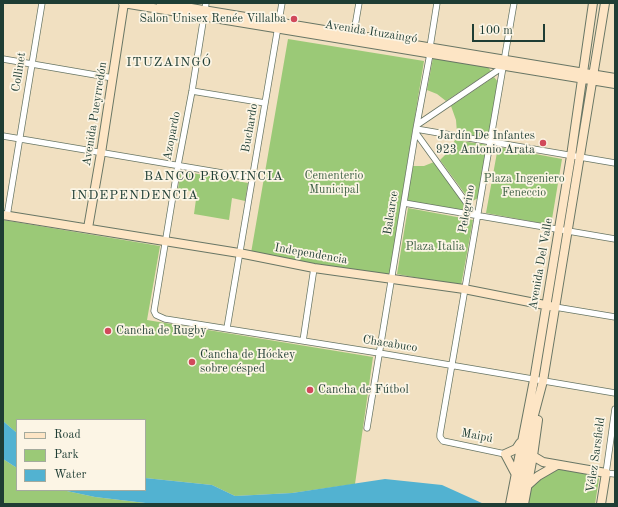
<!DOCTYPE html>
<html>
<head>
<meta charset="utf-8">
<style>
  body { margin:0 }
  #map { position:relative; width:618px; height:507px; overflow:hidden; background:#f1e0c1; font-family:"Old Standard TT",serif }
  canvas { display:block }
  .frame { position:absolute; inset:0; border:4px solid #1f3d34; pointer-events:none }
  .legend { position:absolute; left:16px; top:419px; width:130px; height:72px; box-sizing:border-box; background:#fcf5e5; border:1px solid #a4ab9e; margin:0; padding:5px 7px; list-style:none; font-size:12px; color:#1f3d34 }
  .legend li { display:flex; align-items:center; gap:8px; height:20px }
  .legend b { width:20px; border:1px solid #a4ab9e }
  .scale { position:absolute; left:472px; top:24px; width:73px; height:18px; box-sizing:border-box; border:2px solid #1f3d34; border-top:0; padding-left:5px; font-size:12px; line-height:14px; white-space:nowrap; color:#1f3d34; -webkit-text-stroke:3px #fcf5e5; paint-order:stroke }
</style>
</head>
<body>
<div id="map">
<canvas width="618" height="507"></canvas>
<div class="frame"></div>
<ul class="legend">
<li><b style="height:5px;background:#fde5c5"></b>Road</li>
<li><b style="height:11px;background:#9bc977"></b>Park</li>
<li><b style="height:11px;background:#52b2d1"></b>Water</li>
</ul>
<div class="scale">100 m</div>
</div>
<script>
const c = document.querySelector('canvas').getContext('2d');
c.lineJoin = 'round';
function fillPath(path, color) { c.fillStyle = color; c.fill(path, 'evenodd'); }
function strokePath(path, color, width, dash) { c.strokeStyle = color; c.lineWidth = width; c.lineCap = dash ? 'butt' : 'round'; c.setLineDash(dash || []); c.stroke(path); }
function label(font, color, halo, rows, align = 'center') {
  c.font = font + ' "Old Standard TT",serif'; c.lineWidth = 3.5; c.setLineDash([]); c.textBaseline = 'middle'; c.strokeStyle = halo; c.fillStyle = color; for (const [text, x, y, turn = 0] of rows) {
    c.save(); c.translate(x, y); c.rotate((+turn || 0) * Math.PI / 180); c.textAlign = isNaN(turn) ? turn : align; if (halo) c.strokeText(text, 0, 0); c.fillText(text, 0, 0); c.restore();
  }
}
fillPath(new Path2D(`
  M288,39L424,61L389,276L251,253Z
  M433,58L487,66L491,71L446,101L437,94L427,90Z
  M494,77L498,82L488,138L457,133L456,120L451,106Z
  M455,140L488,145L478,198L471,202L440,160L449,151Z
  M498,147L562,159L551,225L486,213Z
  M434,162L466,206L462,210L407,201L413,166H424Z
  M181,171L248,183L245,201L232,198L229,220L194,214L197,192L178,189Z
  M408,208L473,220L461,286L397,274Z
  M3,220L160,246L147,320L373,357L355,484L292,493L235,496L212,485L145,478V420H17V433L3,421Z
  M3,459L17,468V490H62L95,497L154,504H3Z
  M556,469L596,475L599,479L595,504H528L531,485Z`), '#9bc977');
fillPath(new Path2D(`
  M3,421L17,433V468L3,459Z
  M145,478L212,485L235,496L292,493L385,479L442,485L484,504H154L95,497L62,490H145Z`), '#52b2d1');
const street = new Path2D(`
  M206,3L192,91L178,165L154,311L156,315L165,319L379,353L615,393
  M353,38L359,3
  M3,59L113,78
  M192,91L265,103
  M417,125L504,66
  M416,129L615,163
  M416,133L476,216
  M3,136L252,178
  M404,203L615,239
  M7,216L42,3
  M555,307L615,317
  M227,328L282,3
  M303,341L314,268
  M615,409L606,473L615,474
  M367,428L416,129L430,54V47L437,3
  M505,454L443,441L440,437V434L514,3`);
const secondary = new Path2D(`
  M123,3L615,84
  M161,3L615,78
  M3,215L239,253L314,268L464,289L555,307
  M88,228L101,153L124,3
  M533,456L543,462L606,473L601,504
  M515,473L505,454L516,449L520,443
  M528,485L538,476L557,465
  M510,504L534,380L571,156L593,3
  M518,504L534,415L543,381L605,3
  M524,504L533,456L538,420`);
strokePath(street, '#687665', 7);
strokePath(secondary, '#687665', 10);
strokePath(street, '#fff', 5.5);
strokePath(secondary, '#fde5c5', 8);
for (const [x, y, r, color] of [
  [294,19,4,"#d1495b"],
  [543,143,4,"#d1495b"],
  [108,331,4,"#d1495b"],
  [192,362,4,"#d1495b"],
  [310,390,4,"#d1495b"]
]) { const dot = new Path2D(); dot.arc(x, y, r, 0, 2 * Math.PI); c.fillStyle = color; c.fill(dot); strokePath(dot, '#fcf5e5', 1.5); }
label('12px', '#1f3d34', '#fcf5e5', [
  ["Salon Unisex Renée Villalba",286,19,"right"],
  ["Jardín De Infantes",535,136,"right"],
  ["923 Antonio Arata",535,150,"right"],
  ["Cancha de Rugby",116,331],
  ["Cancha de Hóckey",200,355],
  ["sobre césped",200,369],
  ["Cancha de Fútbol",318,390]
], 'left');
label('12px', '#1f3d34', '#fcf5e5', [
  ["Avenida Ituzaingó",371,32,9],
  ["Collinet",19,72,-81],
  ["Avenida Pueyrredón",95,114,-81],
  ["Buchardo",250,128,-80],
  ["Azopardo",172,136,-79],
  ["Pelegrino",467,209,-80],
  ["Balcarce",391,213,-81],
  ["Independencia",311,254,10],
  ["Avenida Del Valle",541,264,-80],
  ["Chacabuco",390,344,9],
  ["Maipú",477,436,11],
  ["Vélez Sarsfield",596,455,-82]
]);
label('12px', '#3e6045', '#fcf5e5', [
  ["Cementerio",334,176],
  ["Municipal",334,190],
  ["Plaza Ingeniero",524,179],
  ["Feneccio",524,193],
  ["Plaza Italia",435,247]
]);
c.letterSpacing = '1px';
label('13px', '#1f3d34', '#fcf5e5', [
  ["ITUZAINGÓ",169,63],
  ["BANCO PROVINCIA",214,177],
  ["INDEPENDENCIA",135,196]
]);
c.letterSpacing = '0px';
</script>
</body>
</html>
